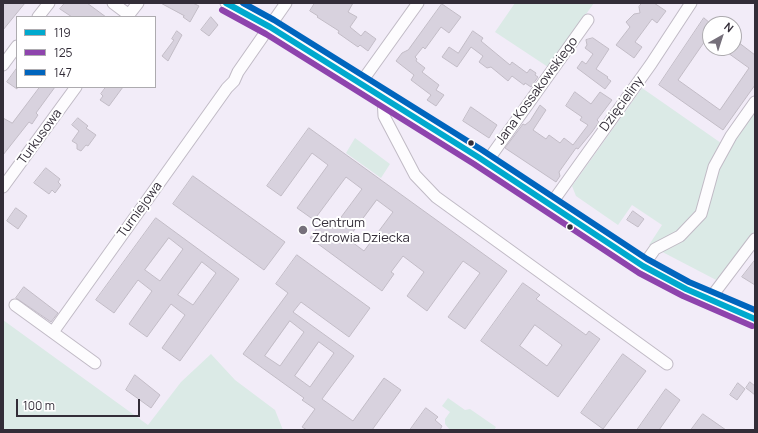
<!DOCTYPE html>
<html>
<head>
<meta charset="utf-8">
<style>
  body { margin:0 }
  #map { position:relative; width:758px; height:433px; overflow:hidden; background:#f2ecf8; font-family:Manrope,sans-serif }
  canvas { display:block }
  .frame { position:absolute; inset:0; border:4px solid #332d38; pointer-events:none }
  .legend { position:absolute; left:16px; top:16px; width:140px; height:72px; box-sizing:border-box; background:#fff; border:1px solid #adabaf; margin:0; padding:5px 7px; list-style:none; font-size:12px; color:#332d38 }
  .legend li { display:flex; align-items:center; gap:8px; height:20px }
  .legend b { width:20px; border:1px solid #adabaf }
  .north { position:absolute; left:702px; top:16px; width:40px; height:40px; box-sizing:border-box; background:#fff; border:1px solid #adabaf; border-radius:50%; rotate:39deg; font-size:11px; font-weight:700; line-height:16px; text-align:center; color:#332d38 }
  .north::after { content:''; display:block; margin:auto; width:14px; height:18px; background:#76707b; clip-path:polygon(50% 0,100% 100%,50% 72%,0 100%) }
  .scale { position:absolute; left:16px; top:399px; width:124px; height:18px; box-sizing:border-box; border:2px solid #332d38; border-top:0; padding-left:5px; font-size:12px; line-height:14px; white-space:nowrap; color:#332d38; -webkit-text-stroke:3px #fff; paint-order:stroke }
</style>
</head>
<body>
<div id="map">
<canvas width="758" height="433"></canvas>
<div class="frame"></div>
<ul class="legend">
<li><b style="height:5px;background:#00a9ce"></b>119</li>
<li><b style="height:5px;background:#8e44ad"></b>125</li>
<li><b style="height:5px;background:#0065bd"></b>147</li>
</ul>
<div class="north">N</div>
<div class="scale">100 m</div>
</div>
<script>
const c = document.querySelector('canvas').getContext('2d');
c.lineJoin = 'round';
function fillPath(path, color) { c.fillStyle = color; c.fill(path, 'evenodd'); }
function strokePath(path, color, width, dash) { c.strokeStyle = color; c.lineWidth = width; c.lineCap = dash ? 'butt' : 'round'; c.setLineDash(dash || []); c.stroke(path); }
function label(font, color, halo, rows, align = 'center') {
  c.font = font + ' Manrope,sans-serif'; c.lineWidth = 4; c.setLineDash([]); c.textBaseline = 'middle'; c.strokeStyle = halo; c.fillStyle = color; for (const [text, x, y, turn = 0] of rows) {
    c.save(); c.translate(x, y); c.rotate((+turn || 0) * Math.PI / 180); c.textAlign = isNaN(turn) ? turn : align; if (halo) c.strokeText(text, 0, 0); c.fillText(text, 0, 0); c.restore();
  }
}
fillPath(new Path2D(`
  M515,3H594L548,67L495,32Z
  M642,88L721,143L717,149L725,153L755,112V235L720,282L649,245L662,225L632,205L618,225L576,196L572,186Z
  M355,138L390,164L381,178L346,153Z
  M3,320L148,425L181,382L211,354L235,380L275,410L283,430H3Z
  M448,398L465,410L470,409L496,427L494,430H450L445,424V419L450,412L442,406Z`), '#dbeae6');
const building = new Path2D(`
  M3,3H25L3,30Z
  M65,3H87L106,17H72L60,9Z
  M161,3H193L199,6L190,22L183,17L184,16Z
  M315,3H353L348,12L357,17L350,27L361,36L365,31L376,39L368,51L360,45L358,47L338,33L339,31L317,17L318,16L310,11Z
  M642,3H654L666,11L657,23L652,19L635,42L642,47L634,58L616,45L630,27L626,22L634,14L640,13L639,7Z
  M442,4L461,17L449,33L441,27L425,49L423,47L415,57L417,59L416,61L425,68L422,72L439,85L436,90L444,95L436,106L427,100L431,95L411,80L414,75L396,61L402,53L408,50Z
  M211,17L218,25L209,36L201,30Z
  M704,18L710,23V40L707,38L678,80L720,110L749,68L721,48H734V39L755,55V85L723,130L659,85Z
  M177,31L182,35L168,61L162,56L174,40L172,39Z
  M473,31L483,38L481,41L510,65L512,62L527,73L530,69L536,73L535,75L538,77L531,87L525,83L524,85L512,76L508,81L491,67L487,68L479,62L483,56L471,47L457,67L442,57L449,47L458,53Z
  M593,38L609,49L596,69L608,77L607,78L611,81L605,89L577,68L582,61L586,64L593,54L585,48L587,45L586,40Z
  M17,68V89L7,82Z
  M40,87H55L36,113L38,115L32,124L29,122L3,155V118L12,123Z
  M106,87H123L109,106L100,100L103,96L101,94Z
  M575,92L591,104L600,92L612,100L597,120L599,122L592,132L578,149L576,148L559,172L560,176L556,182L505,148L523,124L525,125L530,121L540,105L546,110L533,130L546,139L549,135L560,143L564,138L573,145L588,125L580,120L582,117L566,106Z
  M471,107L497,125L489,138L463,121Z
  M78,118L88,126L86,128L96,135L88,146L86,145L81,151L77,149V144L72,141L79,131L72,125Z
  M309,128L507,271L465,329L448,317L480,273L463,261L427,311L407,296L424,272L403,256L391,272L394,274L382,291L310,238L322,221L333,228L362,189L346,177L314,220L297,208L328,165L312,153L281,196L267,186ZM377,200L393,212L364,251L348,239Z
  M46,168L60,179L58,182L61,185L55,193L52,190L49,194L34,183Z
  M193,176L285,242L264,270L173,204Z
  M16,208L27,216L18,229L7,221Z
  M633,211L644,219L638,227L627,220Z
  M156,218L239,279L180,361L162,348L185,315L171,304L147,337L129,324L152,291L138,280L114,313L96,300ZM169,238L183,249L160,281L145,270ZM202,262L216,273L193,305L178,295Z
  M297,255L370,308L349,337L301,302L293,312L354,356L322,399L353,421L384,378L401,390L372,430H307L302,427L315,409L302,400L304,398L243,354L288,293L276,284ZM290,321L304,332L280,366L265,356ZM319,342L334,353L310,387L295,376Z
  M755,260V285L742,277Z
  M523,283L540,295L536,299L586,335L589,331L600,339L558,397L481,341ZM535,325L562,345L547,366L520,346Z
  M24,287L58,313L51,322L16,298Z
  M623,354L646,371L603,429L581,413Z
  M135,375L160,395L151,408L126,390Z
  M750,382L755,386V395L746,388Z
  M738,383L745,389L737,400L730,395Z
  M666,389L680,400L659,430H637Z
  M426,408L438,417L435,420L442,426L440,430H410Z
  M703,414L726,430H691Z`);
fillPath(building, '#d8d2de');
strokePath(building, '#c2bcc6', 1);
const minor = new Path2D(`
  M113,3L129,15
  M226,3L270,27L478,157L643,266L686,289L755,319
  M38,17L49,3
  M127,17L138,3
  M3,65L17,46
  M360,84L418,3
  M383,98L384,116L415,175L436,197L667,364
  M486,163L588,20
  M3,187L76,87
  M551,204L651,64L691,3
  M643,266L655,249L680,236L701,214L714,167L731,136L755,102
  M709,300L755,239
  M15,305L95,363
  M53,332L227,88L234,81L238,72L286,3`);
strokePath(minor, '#c0bac5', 13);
strokePath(minor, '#fdfcfe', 11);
strokePath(new Path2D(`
  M226,3L270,27L478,157L643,266L686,289L755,319`), '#00a9ce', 6);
strokePath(new Path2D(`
  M222,10L266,34L474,164L639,273L683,296L752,326`), '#8e44ad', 6);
strokePath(new Path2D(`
  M243,3L274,20L482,150L647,259L689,282L755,310`), '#0065bd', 6);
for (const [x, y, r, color] of [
  [471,143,3.5,"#332d38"],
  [570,227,3.5,"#332d38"],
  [303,230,5,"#76707b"]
]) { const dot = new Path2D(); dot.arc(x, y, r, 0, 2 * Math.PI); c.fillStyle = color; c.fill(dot); strokePath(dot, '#fff', 1.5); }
label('13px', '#332d38', '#fff', [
  ["Jana Kossakowskiego",537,91,-54],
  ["Dzięcieliny",622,104,-54],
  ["Turkusowa",40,137,-54],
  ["Turniejowa",140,210,-54]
]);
label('13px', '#332d38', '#fff', [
  ["Centrum",312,223],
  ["Zdrowia Dziecka",312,238]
], 'left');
</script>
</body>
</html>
